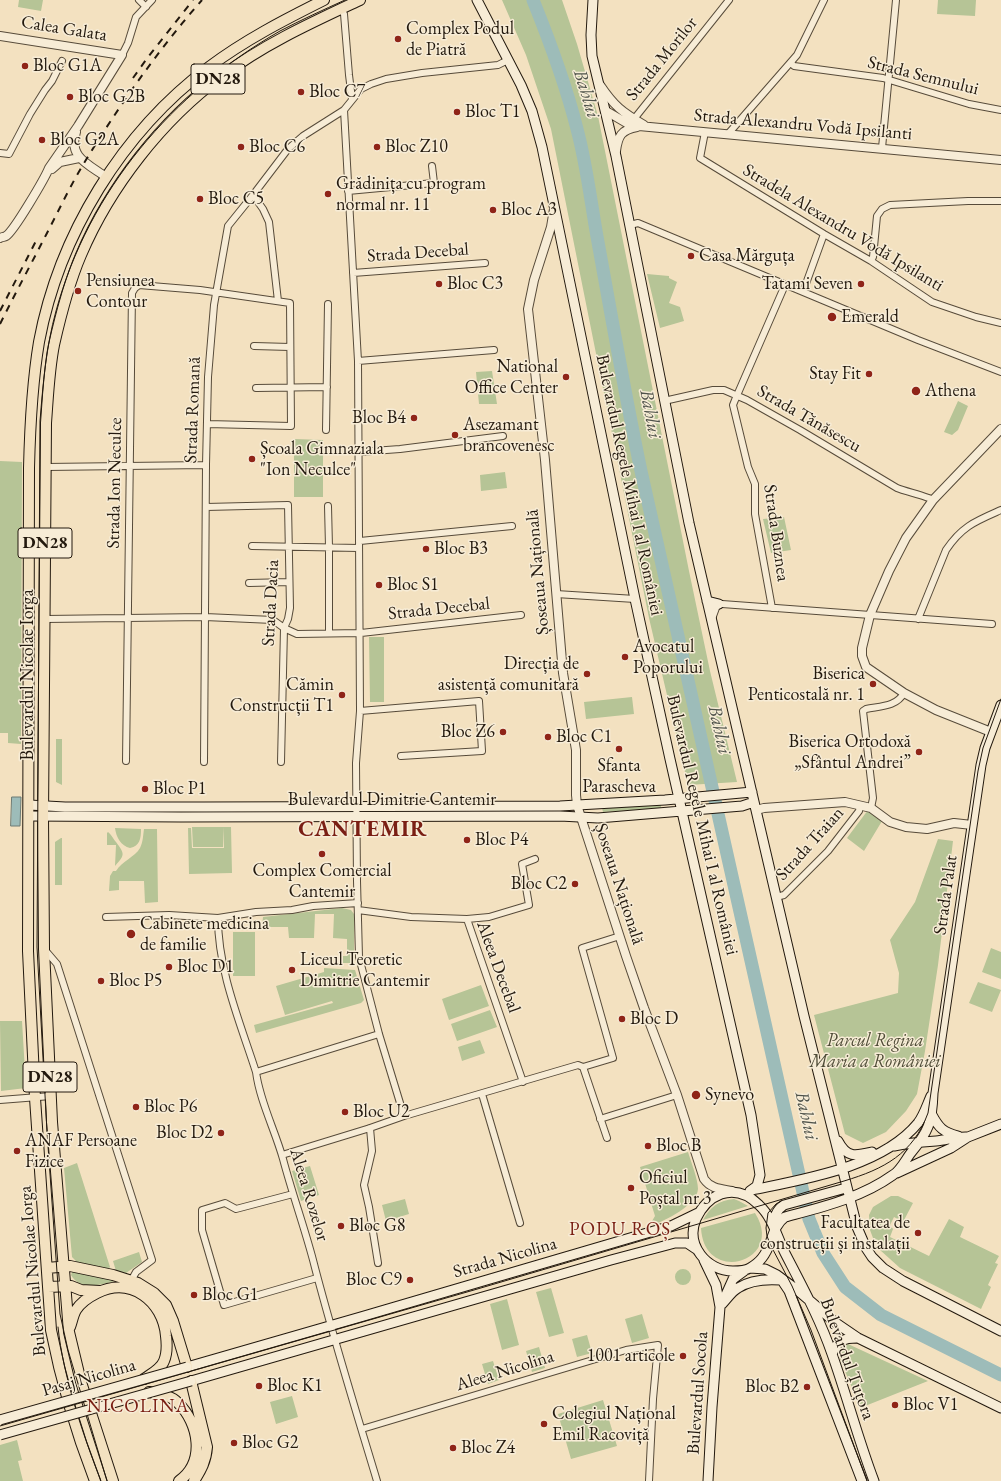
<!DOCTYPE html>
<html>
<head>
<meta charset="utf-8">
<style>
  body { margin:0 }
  canvas { display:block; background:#f3e1c0 }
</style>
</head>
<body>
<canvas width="1001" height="1481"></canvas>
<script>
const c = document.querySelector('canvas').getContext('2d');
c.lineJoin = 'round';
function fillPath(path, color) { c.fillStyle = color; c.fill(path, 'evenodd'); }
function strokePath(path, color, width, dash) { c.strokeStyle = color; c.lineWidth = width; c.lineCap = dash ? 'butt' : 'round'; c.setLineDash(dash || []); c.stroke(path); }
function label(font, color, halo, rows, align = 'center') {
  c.font = font + ' "EB Garamond",serif'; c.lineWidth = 3; c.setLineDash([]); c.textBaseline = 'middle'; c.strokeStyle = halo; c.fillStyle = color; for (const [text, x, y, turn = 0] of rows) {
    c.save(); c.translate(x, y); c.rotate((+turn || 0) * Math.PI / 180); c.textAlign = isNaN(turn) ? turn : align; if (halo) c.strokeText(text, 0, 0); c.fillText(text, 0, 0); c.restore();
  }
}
fillPath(new Path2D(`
  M19,0H43L41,11L18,7Z
  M502,0H562L577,44L598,116L689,571L710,671L737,782L688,785L649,618L551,129L526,55Z
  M938,0H976L975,16L937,14Z
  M647,274L669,276V278L677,282L669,303L680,307L684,321L660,328Z
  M492,371L497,404H479L476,372Z
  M958,401L968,406L958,430L952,435L944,432Z
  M294,439L323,440V497H294Z
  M0,461L22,462L21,744L8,743V733H0Z
  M505,472L507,488L481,491L480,475Z
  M784,517L791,550L771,553L763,519Z
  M369,637H384V702H370Z
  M632,697L634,714L586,719L584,702Z
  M56,739H62V785L56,782Z
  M661,804V808L603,812L602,808Z
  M556,808L557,812L373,813L372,810Z
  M340,810V813H67V811Z
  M868,810L882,821L864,851L847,838Z
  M192,827H223V847H193Z
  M223,827H231L232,873L189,874L188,828H191L192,848H224Z
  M115,828L141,829C141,838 140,846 130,848C121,846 116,837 115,828Z
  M144,829H157L158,902L145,903L144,881H119V890L109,891L110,876L113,871H116C122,861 135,857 140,848C143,842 143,836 144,829Z
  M108,832C112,835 113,839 116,842C125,854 125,855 115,866L116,845H107V833Z
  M61,838H62V885H55V842Z
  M938,839L953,841L938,965L925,1051L917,1094L906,1111L886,1132L863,1143L845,1134L814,1015L898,993L899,973L890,940L915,902Z
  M342,908L351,910L354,914V963H343V956H347V939L333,938L334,914H315L314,938H289L288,927H262L263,917Z
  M233,932H255V976H233Z
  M991,948L1001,952V979L982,972Z
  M324,968L355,970L364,1000L361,1003L256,1033L254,1025L333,1003L332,1001L285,1015L276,986L324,972Z
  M978,982L1001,990L992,1012L969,1003Z
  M481,985L489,1006L449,1020L442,999Z
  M490,1010L497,1027L457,1041L451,1024Z
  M0,1021H22L26,1088L1,1091Z
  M480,1040L485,1053L462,1061L458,1047Z
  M688,1152C691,1162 698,1179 698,1189C697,1205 666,1220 653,1225L652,1221L655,1216L640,1167Z
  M77,1163L110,1267L107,1270L77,1262L72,1257L64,1168Z
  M310,1166L319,1195L301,1201L292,1171Z
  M891,1196H898L913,1203L903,1222L894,1217L890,1225L893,1229L890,1237L929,1256L949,1219L964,1227L960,1237L999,1256L995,1263L998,1264L988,1285L991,1287L981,1309L900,1268L880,1250L873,1238L870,1230L869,1215L873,1207Z
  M405,1199L409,1214L386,1221L382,1205Z
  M734,1199L739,1201L748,1206L703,1220C710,1207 719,1200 734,1199Z
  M755,1213C786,1262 704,1286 701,1228Z
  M139,1252L142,1262L126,1273L116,1271L113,1261Z
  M675 1277a8 8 0 1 1 16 0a8 8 0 1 1-16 0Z
  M76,1270L115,1280V1281C100,1285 80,1291 71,1275L72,1272Z
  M551,1288L564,1333L549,1337L536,1292Z
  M507,1299L519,1345L502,1350L490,1304Z
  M642,1314L649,1338L632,1343L625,1319Z
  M587,1335L592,1353L577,1357L572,1339Z
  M848,1344L928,1381L860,1408L839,1356L843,1348Z
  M539,1347L545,1368L532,1372L526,1351Z
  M493,1361L499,1380L488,1384L482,1364Z
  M292,1396L298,1417L276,1424L270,1402Z
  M603,1400L617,1446L571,1459L558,1414Z
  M17,1440L22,1460L18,1461L23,1481H0V1445Z`), '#b6c496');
const water = new Path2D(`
  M12,797H21L20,826H11Z`);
fillPath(water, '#9dbcb9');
strokePath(water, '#6c7b75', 1);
strokePath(new Path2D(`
  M533,0C550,42 566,85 577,129C587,166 591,204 598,242C612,319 625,395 641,471L809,1219L823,1253L845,1287L881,1315L1001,1375`), '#9dbcb9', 13);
const minor = new Path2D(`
  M139,0L146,7
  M341,9L344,14L349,75L352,99
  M122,55L128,43L136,17L152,0
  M791,63L794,66L883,78L969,104L1001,110
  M344,110L358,361L360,711L356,763L357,881L359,957L379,1034L404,1116
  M634,119L729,0
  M705,132L700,158L824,234L871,261L932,302L976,317L1001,323
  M728,134L797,55L824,0
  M882,148L896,0
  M0,153L9,154L30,114L45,90L52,81L62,61
  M348,191L434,183L432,166
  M253,195L263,209L269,222L278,301
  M630,225L638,223L918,340L1001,372
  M871,261L873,257L877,216L882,209L890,205L968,201H1001
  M353,273L485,263
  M803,292L824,234
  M254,346L290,347
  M358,361L494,350
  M256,388L327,387
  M664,401L713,390H724L747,400L800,430L897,488C904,491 929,497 933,500
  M326,430L328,304
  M359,452L400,449L503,436
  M46,467L206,465
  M328,506L329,547V632
  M206,507L288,505L290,608L288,619L284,628L281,762
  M360,541L512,526
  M252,546L359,548
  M249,583L289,582
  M556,594L635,599
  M772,608L755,514V484L748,467L733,405L735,400L785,285
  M45,619L205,617L273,620L284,628L297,634L361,633L521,615
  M712,619L716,608L719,604H722L992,624
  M918,619L946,550C962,526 976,521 1001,510
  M360,711L479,701L482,751L401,756
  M126,761L132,293L135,288L139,285L200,290L290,303L291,426L207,424
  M204,762L206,465L208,377L214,305L228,226L253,195L288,149L303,136L344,110L361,89L371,84L386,79L422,73L498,65L508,60
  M871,808L873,798L863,711L866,709C881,706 896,707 904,693
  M776,897L784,895L828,851L859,811L860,805
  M358,910L411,917L467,919L523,1082
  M106,917L169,915L218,918L256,912L292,910L313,906L358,903
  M218,918C218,971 240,1022 256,1072C260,1102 275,1130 283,1159C292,1193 304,1226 313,1260C332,1334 355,1408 377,1481
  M467,919L489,917L529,905L522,864L535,859
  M45,950L57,964L152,1260L136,1272L131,1281
  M583,1067L613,1058L582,948L620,936
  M583,1067L607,1138
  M256,1072L379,1034
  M482,1094L520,1223
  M0,1100L51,1096
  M600,1119L677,1095
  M370,1128L372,1151L364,1185L369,1207L378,1263
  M282,1155L370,1128L404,1116L578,1065L583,1067
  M293,1194L236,1209L225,1203L202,1210V1230L224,1305L317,1278
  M362,1429L626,1350L658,1345L653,1399L649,1481`);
const tertiary = new Path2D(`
  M0,36L122,55L78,126L49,168C45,178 14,231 6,236C4,237 2,237 0,238
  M600,85C614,106 622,112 644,125
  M606,111L630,125L639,126L1001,160
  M76,132C68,157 88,164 106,177
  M616,151C618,136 621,130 637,127
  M52,169L60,162L79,158
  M554,209L551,227L534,280L528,309L545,460L563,673L576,750V795L577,805L626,956L644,1008L677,1095L704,1179C711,1189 721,1189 732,1191
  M991,732L936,710L904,693L866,667L862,656V648L870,615L889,571L906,538L933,500L1001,429
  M756,810L764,808L845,802L871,808L890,822L906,827L927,829L954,823L972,825`);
const secondary = new Path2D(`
  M477,0L521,85L532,111L542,147L635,599L670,759L751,1115L760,1175L757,1186L750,1191
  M593,0L591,35L592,56L616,156L689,523L804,1016L857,1227L866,1248L872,1257L883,1268L903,1281L1001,1331
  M707,601L719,604
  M29,805L65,807H204L560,806L665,800L752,792
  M29,816L181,817L560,816L598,818L742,806L754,802
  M932,1115C939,1128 943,1132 958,1136
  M838,1141C847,1158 855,1156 872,1152
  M894,1146C908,1143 922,1142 936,1141C947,1140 957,1136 968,1137
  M897,1173L951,1148L968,1137L1001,1124
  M752,1190C805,1179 882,1167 918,1123C924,1115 927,1105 931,1096
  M774,1227C774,1217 776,1210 784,1205L846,1188
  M704,1260L716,1285L720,1307L712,1407L708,1481
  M750,1268L765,1269L777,1275L796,1289L836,1323L858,1338L1001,1408
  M783,1282L789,1291L862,1481
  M724,1299L733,1279L744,1271
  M722,1304C727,1299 732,1291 738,1288C750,1280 767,1279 781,1280
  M832,1354C837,1341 843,1338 857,1338
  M187,1367L364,1316L647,1233L671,1226L700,1212
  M191,1381L611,1260L675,1243H687L696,1249
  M874,1481C858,1439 847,1396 832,1354C820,1319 802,1286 785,1253C777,1237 773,1218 759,1205C749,1195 736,1189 721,1194C710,1198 701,1208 696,1219C685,1245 707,1271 733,1271C739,1271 745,1271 750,1268C755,1265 759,1262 762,1258C773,1245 771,1227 785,1217C822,1207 861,1198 893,1175C900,1171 905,1161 910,1154C929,1131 932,1123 933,1093L981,765L985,748L1001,705`);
const primary = new Path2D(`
  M47,1268L70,1266L113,1275L138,1283L154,1293L166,1305L173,1321L187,1367
  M48,1287L71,1286L81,1290L100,1291
  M70,1327C72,1322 73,1315 76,1310C81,1302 89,1297 97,1293C131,1276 163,1301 166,1336C167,1344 167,1354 164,1361C161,1369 151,1374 144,1379
  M191,1381L207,1447C206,1461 201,1470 194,1481
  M149,1392C159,1394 171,1395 178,1403C199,1423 206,1462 179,1481
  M95,1481C76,1432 61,1381 51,1330L35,1098L28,951L29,468C30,426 32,384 39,342C59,235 122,132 209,67C245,40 284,20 324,0
  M113,1481L81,1382L69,1332L52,1122L44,949L43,817L46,423C48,397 49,370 54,345C61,314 69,283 81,255C110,187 162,120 222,76C264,44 313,22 360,0`);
strokePath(minor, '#574b3a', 8);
strokePath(tertiary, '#574b3a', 10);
strokePath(secondary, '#23190e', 11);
strokePath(primary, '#23190e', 12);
strokePath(minor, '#f7ecd6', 6);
strokePath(tertiary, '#f7ecd6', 8);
strokePath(secondary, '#f7ecd6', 9);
strokePath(primary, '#f3e1c0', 10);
strokePath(new Path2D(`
  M781,1201L776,1204L768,1213L766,1228L767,1236L770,1244L792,1286L811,1330L867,1481
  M58,1327C63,1376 83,1435 101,1481
  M0,1426L474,1290L844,1181C884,1169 913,1154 928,1113L978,771L983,748L1001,699
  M107,1481L68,1350L60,1314L47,1132L37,947L40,421C43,384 46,347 56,311C89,190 172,93 280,31C301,20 323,10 345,0`), '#23190e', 1);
strokePath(new Path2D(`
  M133,78L148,57L193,0
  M0,311L38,237
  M0,324C15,294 31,264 46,235C60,208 73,180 89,155C123,100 160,48 202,0`), '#23190e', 2, [7, 7]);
const secondaryBridge = new Path2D(`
  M0,1420L187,1367
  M0,1435L191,1381`);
strokePath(secondaryBridge, '#23190e', 11, []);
strokePath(secondaryBridge, '#f7ecd6', 9);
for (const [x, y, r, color] of [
  [398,39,4,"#8f2418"],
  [25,66,4,"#8f2418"],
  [301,92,4,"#8f2418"],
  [70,97,4,"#8f2418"],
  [457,112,4,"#8f2418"],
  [42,140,4,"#8f2418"],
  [241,147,4,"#8f2418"],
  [377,147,4,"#8f2418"],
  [328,194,4,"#8f2418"],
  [200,199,4,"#8f2418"],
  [493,210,4,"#8f2418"],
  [691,256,4,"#8f2418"],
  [439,284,4,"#8f2418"],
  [861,284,4,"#8f2418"],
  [78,291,4,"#8f2418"],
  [832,317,5,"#8f2418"],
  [869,374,4,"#8f2418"],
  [566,377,4,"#8f2418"],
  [916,391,5,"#8f2418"],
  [414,418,4,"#8f2418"],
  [455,435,4,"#8f2418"],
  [252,459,4,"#8f2418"],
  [426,549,4,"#8f2418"],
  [379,585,4,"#8f2418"],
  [625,657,4,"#8f2418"],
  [587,674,4,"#8f2418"],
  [873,684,4,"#8f2418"],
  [342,695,4,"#8f2418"],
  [503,732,4,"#8f2418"],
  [548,737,4,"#8f2418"],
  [619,749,4,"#8f2418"],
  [919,752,4,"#8f2418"],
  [145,789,4,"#8f2418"],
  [467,840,4,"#8f2418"],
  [322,854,4,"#8f2418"],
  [575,884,4,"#8f2418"],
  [131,934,5,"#8f2418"],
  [169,967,4,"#8f2418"],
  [292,970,4,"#8f2418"],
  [101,981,4,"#8f2418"],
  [622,1019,4,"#8f2418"],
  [696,1095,5,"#8f2418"],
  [136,1107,4,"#8f2418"],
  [345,1112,4,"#8f2418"],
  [221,1133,4,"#8f2418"],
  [648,1146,4,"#8f2418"],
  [17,1151,4,"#8f2418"],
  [631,1188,4,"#8f2418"],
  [341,1226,4,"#8f2418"],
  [918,1233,4,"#8f2418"],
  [410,1280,4,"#8f2418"],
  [194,1295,4,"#8f2418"],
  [683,1356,4,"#8f2418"],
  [259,1386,4,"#8f2418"],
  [807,1387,4,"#8f2418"],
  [895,1405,4,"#8f2418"],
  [544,1424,4,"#8f2418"],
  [234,1443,4,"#8f2418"],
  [453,1448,4,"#8f2418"]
]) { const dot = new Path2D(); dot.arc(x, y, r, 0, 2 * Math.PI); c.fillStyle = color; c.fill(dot); strokePath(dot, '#f7ecd6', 1.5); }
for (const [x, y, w] of [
  [218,79,54],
  [45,543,54],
  [50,1077,54]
]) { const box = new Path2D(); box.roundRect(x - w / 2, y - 15, w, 30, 3); c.fillStyle = '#f7ecd6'; c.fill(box); strokePath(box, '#23190e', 1); }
label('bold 17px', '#23190e', null, [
  ["DN28",218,79],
  ["DN28",45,543],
  ["DN28",50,1077]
]);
label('18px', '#23190e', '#f7ecd6', [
  ["Calea Galata",64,29,9],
  ["Strada Morilor",662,59,-51],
  ["Strada Semnului",923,76,14],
  ["Strada Alexandru Vodă Ipsilanti",803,125,5],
  ["Stradela Alexandru Vodă Ipsilanti",843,228,31],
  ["Strada Decebal",418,253,-4],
  ["Strada Romană",193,410,-88],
  ["Strada Tănăsescu",809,419,30],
  ["Strada Ion Neculce",115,483,-89],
  ["Bulevardul Regele Mihai I al României",629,485,78],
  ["Strada Buznea",776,533,82],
  ["Șoseaua Națională",538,572,-95],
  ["Strada Dacia",271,603,-87],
  ["Strada Decebal",439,609,-6],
  ["Bulevardul Nicolae Iorga",28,675,-90],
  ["Bulevardul Dimitrie Cantemir",392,800],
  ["Bulevardul Regele Mihai I al României",702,825,77],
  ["Strada Traian",810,844,-48],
  ["Șoseaua Națională",619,884,72],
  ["Strada Palat",946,895,-82],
  ["Aleea Decebal",498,967,70],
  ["Aleea Rozelor",309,1195,73],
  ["Strada Nicolina",505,1258,-16],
  ["Bulevardul Nicolae Iorga",33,1271,-95],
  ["Bulevardul Țuțora",847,1359,70],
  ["Aleea Nicolina",505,1371,-17],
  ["Pasaj Nicolina",89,1378,-16],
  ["Bulevardul Socola",698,1393,-86]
]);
label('18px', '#23190e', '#f7ecd6', [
  ["Complex Podul",406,29],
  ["de Piatră",406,50],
  ["Bloc G1A",33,66],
  ["Bloc C7",309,92],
  ["Bloc G2B",78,97],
  ["Bloc T1",465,112],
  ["Bloc G2A",50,140],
  ["Bloc C6",249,147],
  ["Bloc Z10",385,147],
  ["Grădinița cu program",336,184],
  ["normal nr. 11",336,205],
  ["Bloc C5",208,199],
  ["Bloc A3",501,210],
  ["Casa Mărguța",699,256],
  ["Pensiunea",86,281],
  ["Contour",86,302],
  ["Bloc C3",447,284],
  ["Tatami Seven",853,284,"right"],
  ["Emerald",841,317],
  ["National",558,367,"right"],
  ["Office Center",558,388,"right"],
  ["Stay Fit",861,374,"right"],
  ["Athena",925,391],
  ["Bloc B4",406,418,"right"],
  ["Asezamant",463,425],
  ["brancovenesc",463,446],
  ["Școala Gimnaziala",260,449],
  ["\"Ion Neculce\"",260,470],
  ["Bloc B3",434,549],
  ["Bloc S1",387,585],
  ["Avocatul",633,647],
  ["Poporului",633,668],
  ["Direcția de",579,664,"right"],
  ["asistență comunitară",579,685,"right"],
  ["Biserica",865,674,"right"],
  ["Penticostală nr. 1",865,695,"right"],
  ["Cămin",334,685,"right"],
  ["Construcții T1",334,706,"right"],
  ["Bloc Z6",495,732,"right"],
  ["Bloc C1",556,737],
  ["Biserica Ortodoxă",911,742,"right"],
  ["„Sfântul Andrei”",911,763,"right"],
  ["Sfanta",619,766,"center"],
  ["Parascheva",619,787,"center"],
  ["Bloc P1",153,789],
  ["Bloc P4",475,840],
  ["Complex Comercial",322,871,"center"],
  ["Cantemir",322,892,"center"],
  ["Bloc C2",567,884,"right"],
  ["Cabinete medicina",140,924],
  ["de familie",140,945],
  ["Liceul Teoretic",300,960],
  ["Dimitrie Cantemir",300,981],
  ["Bloc D1",177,967],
  ["Bloc P5",109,981],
  ["Bloc D",630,1019],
  ["Synevo",705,1095],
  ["Bloc P6",144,1107],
  ["Bloc U2",353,1112],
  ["Bloc D2",213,1133,"right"],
  ["ANAF Persoane",25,1141],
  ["Fizice",25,1162],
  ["Bloc B",656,1146],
  ["Oficiul",639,1178],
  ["Poștal nr 3",639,1199],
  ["Facultatea de",910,1223,"right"],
  ["construcții și instalații",910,1244,"right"],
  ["Bloc G8",349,1226],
  ["Bloc C9",402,1280,"right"],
  ["Bloc G1",202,1295],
  ["1001 articole",675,1356,"right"],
  ["Bloc K1",267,1386],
  ["Bloc B2",799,1387,"right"],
  ["Bloc V1",903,1405],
  ["Colegiul Național",552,1414],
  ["Emil Racoviță",552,1435],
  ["Bloc G2",242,1443],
  ["Bloc Z4",461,1448]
], 'left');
label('italic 18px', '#4f4c37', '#f7ecd6', [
  ["Parcul Regina",875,1041],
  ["Maria a României",875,1062]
]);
label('italic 19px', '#4e524a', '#f7ecd6', [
  ["Bahlui",586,94,73],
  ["Bahlui",650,414,79],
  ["Bahlui",719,730,77],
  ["Bahlui",806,1116,77]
]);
c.letterSpacing = '1px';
label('19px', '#7a1f14', '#f7ecd6', [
  ["PODU ROȘ",620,1230],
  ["NICOLINA",138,1407]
]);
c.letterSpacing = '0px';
c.letterSpacing = '1px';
label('bold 22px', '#7a1f14', '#f7ecd6', [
  ["CANTEMIR",363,830]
]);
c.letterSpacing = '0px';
</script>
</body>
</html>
